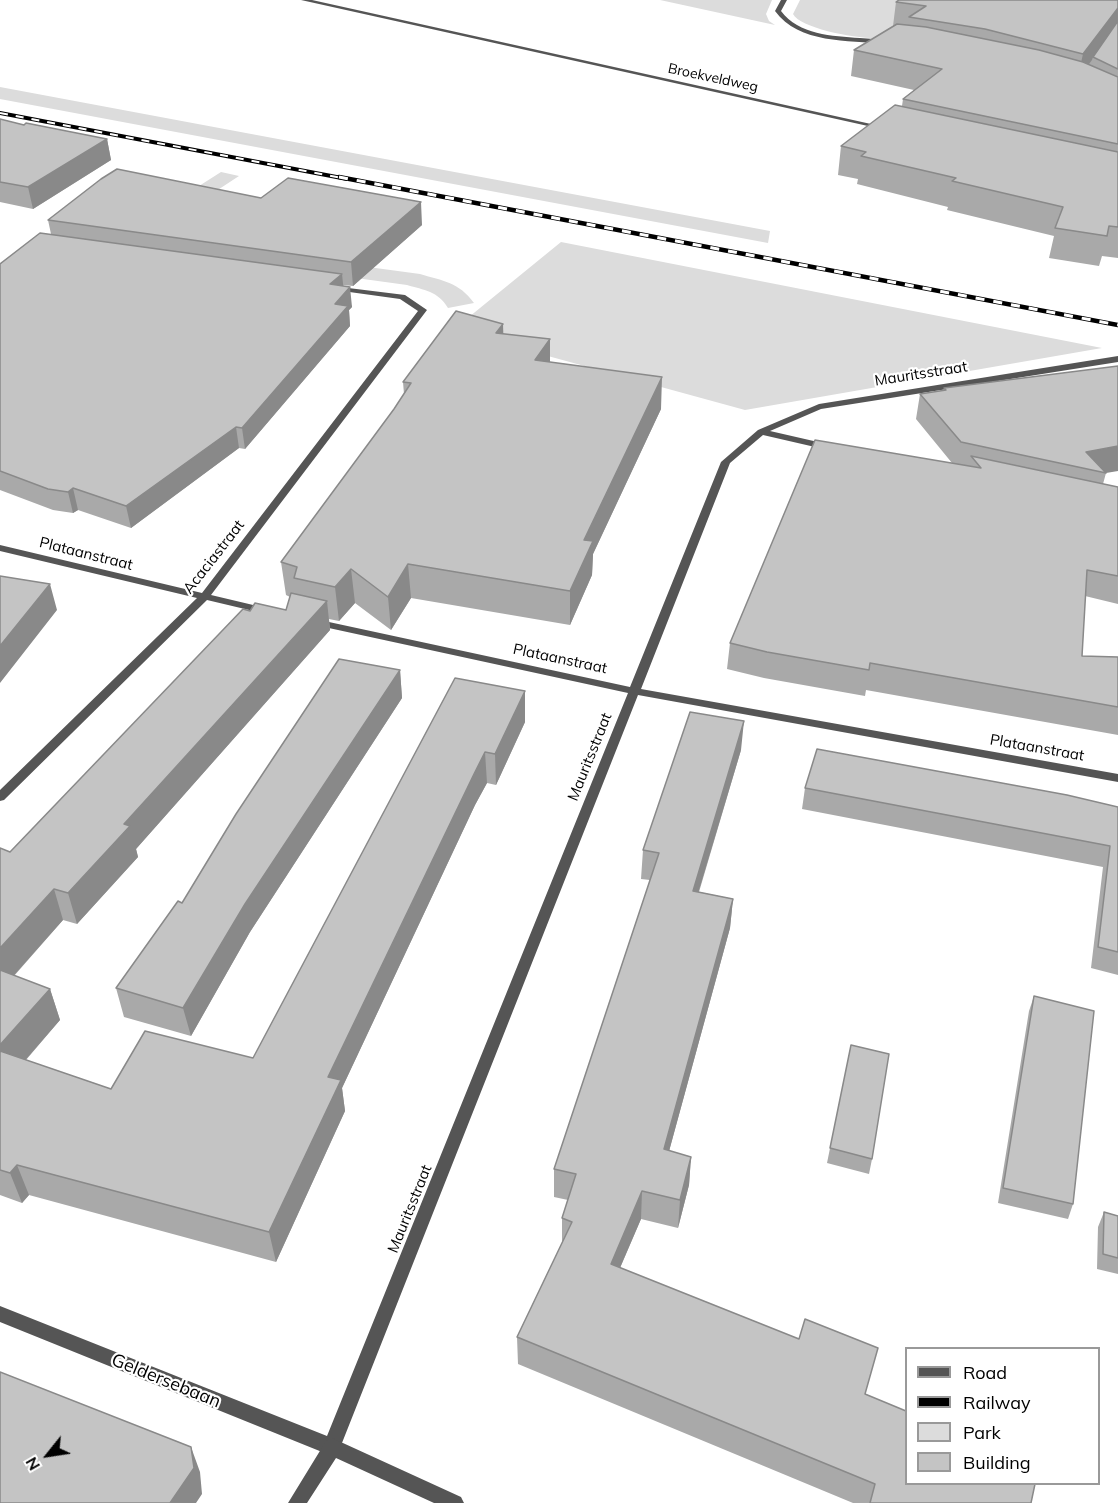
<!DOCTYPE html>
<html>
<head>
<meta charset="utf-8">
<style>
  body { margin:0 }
  #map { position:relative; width:1118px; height:1503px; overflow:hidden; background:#fff; font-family:Mulish,sans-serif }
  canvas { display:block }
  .legend { position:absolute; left:905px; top:1347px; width:195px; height:138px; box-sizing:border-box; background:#fff; border:2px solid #999; margin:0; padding:8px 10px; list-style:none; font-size:18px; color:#000 }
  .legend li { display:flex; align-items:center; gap:12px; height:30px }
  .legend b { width:30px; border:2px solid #999 }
  .north { position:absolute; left:18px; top:1425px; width:60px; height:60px; -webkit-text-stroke:4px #fff; paint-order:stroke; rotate:240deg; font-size:16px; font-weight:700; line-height:24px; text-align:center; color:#000 }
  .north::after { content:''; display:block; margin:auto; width:21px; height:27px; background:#000; clip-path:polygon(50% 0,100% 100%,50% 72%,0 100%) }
</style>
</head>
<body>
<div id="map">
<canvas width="1118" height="1503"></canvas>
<ul class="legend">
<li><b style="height:8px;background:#555"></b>Road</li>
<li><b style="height:8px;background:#000"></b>Railway</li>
<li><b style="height:16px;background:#dcdcdc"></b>Park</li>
<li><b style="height:16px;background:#c4c4c4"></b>Building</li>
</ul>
<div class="north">N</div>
</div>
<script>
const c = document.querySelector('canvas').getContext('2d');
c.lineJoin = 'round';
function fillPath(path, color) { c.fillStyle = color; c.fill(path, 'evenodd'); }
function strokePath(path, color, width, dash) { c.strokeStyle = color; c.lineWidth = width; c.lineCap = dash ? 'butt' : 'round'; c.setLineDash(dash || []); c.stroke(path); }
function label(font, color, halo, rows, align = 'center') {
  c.font = font + ' Mulish,sans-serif'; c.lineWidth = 4.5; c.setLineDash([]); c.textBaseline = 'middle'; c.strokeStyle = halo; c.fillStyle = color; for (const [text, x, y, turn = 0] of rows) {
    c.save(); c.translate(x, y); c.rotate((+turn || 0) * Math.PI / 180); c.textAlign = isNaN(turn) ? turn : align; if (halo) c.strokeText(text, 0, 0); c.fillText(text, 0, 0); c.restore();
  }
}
fillPath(new Path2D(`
  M660,0H772L766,14L769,21L775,25Z
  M800,0H947C927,12 907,28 886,37C872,42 801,30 793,14Z
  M0,87L770,231L768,243L0,99Z
  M221,172L239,176L146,237L420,274C443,281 459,282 474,303L448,308C438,291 424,290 407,285L108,244Z
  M561,242L1102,348L745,410L453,330Z`), '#dcdcdc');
fillPath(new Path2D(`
  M301,0H312L889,128L886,130Z
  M781,0H787L781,11C799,35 832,36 860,38C869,39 880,38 888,42L885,44C848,40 799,44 775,11Z
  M332,286L405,295L427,310L211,595L270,609L271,611L266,614L207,600L4,800L0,801V790L197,598L0,551V545L202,593L418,311L400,299L335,290L331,288Z
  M1118,356V362L821,409L770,431L831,445V449L828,450L763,435L730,463L641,689L1118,774V782L638,695L338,1453L332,1456L0,1322V1306L327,1436L628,693L315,625L310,622L311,620L315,619L630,687L721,462L758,430L819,404Z`), '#555');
fillPath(new Path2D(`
  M332,1438L461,1497L464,1503H434L336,1458L307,1503H288L326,1441Z`), '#555');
const railFar1 = new Path2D(`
  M0,113L347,179`);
const rail = new Path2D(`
  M339,177L1118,325`);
strokePath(railFar1, '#000', 4);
strokePath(rail, '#000', 4.5);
strokePath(railFar1, '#fff', 2, [8]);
strokePath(rail, '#fff', 3, [9]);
fillPath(new Path2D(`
  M1118,0V258L1102,256L1099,266L1049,258L1054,236L947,210L948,207L857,184L858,179L838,175L841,146L902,106L903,99L914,90L851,76L854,50L893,26L896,2Z
  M0,119L24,125L107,139L111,160L33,209L0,202Z
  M261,198L422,225L353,286L343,285L352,307L349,310L350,326L245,449L239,448L131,528L78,510L73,513L53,510L0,490V264L51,234L48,220Z
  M503,334L550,339V362L661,409L593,554L592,575L570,625L411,598L391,630L355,603L339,621L329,619L330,630L136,849L138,857L77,924L63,920L14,976L50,989L60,1020L26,1060L111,1089L253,1058L525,691V722L496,785L487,783L475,805L342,1088L345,1111L276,1262L29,1195L22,1203L0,1195V848L10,852L250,611L286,610L290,597L286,595L281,562L394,409L404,394L403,382Z
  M944,388L1106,473L1103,484L1118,487V604L1085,596L1082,656L1118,657V735L866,690L865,696L764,678L727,669L730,643L952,463L916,419L920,394L944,391Z
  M400,670L402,698L250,932L191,1036L124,1017L116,988L182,903Z
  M741,750L699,892L733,899L730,928L669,1151L691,1157L689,1185L678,1228L641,1219L620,1268L865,1394L1031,1503H853L518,1364L517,1337L562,1243V1218L568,1200L554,1197V1169L650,880L641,879L643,850Z
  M805,788L1118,807V975L1091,968L1103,867L802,809Z
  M1034,996L1073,1204L1068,1219L998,1203L1029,1011Z
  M851,1045L872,1159L869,1174L827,1163Z
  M1104,1212L1118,1216V1274L1097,1269L1098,1227Z`), '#a9a9a9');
fillPath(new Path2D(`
  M1118,8V26L1093,57L1092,60L1077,80L1083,54Z
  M107,139L111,160L33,209L28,187Z
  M421,202L422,225L353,286L351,262Z
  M342,274L344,293L330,284Z
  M350,287L352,307L349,310L350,326L245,449L242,428L335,304Z
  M503,324L504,354L496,333Z
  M550,339V370L535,360Z
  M662,377L661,409L593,554L592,575L570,625V591L584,540Z
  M236,427L239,448L131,528L126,506Z
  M1118,446V471L1106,473L1086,452Z
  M73,488L78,510L73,513L68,492Z
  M408,564L411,598L391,630L388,597Z
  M351,569L355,603L339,621L335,587Z
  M50,584L57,610L0,683V646Z
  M327,601L330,630L136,849L138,857L77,924L68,893L124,824Z
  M400,670L402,698L250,932L191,1036L183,1008L245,904Z
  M525,691V722L496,785L495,754Z
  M744,721L741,750L690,920L693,891Z
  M485,752L487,783L475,805L342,1088L345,1111L276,1262L269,1232L328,1077L474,774Z
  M54,889L63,920L0,991V948Z
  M733,899L730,928L662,1177L664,1149Z
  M50,989L60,1020L8,1080L0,1059V1045Z
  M691,1157L689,1185L678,1228L680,1200Z
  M17,1165L29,1195L22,1203L10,1173Z
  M642,1191L641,1219L610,1291L611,1264Z
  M191,1447L200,1472L202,1494L196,1503H170Z`), '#898989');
const building = new Path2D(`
  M899,0H1118V8L1083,54L985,29L909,17L926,6L896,2Z
  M1118,21V69L1093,57Z
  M897,24L926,27L1039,50L1083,62L1118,77V144L903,99L942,69L854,50Z
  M895,105L1118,152V227L1109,226L1107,236L1055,228L1063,207L952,181L956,178L861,156L866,152L841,146Z
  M0,119L24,125L26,123L107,139L28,187L0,182Z
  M117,169L261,198L288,178L421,202L351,262L48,220L101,179Z
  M40,233L342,274L330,284L350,287L335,304L348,306L242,428L236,427L126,506L73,488L68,492L48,489L0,471V264Z
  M456,311L503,324L496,333L550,339L535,360L662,377L584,540L593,541L570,591L408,564L388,597L351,569L335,587L294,578L297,567L281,562L394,409L411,383L403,382Z
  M1118,366V446L1086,452L1106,473L961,442L920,394L946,390L944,388Z
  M815,440L981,468L971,456L1118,487V576L1087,570L1082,656L1118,657V707L870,663L869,670L767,652L730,643Z
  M0,576L50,584L0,646Z
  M291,593L327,601L124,824L130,826L68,893L54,889L0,948V848L10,852L243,609L250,611L255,603L286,610Z
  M339,659L400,670L245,904L183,1008L116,988L178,901L182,903L236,814Z
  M455,678L525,691L495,754L485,752L474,774L328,1077L341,1080L269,1232L17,1165L10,1173L0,1170V1051L111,1089L145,1031L253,1058Z
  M690,712L744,721L693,891L733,899L664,1149L691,1157L680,1200L642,1191L611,1264L799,1339L805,1319L878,1348L865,1394L906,1411V1484H1035L1031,1503H870L875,1484L517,1337L572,1222L562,1218L576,1174L554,1169L659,853L643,850Z
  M817,749L1067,795L1118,807V952L1098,947L1110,846L805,788Z
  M0,970L50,989L0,1045Z
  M1034,996L1094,1011L1073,1204L1003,1188Z
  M851,1045L889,1054L872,1159L830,1148Z
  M1104,1212L1118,1216V1258L1103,1254Z
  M0,1372L191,1447L194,1468L170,1503H0Z`);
fillPath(building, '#c4c4c4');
strokePath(building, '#898989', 1.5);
label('14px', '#000', '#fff', [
  ["Broekveldweg",713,78,12]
]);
label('15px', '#000', '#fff', [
  ["Mauritsstraat",921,374,-9],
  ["Plataanstraat",86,554,14],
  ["Acaciastraat",214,557,-52],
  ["Plataanstraat",560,659,12],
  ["Plataanstraat",1037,748,10],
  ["Mauritsstraat",590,757,-68],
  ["Mauritsstraat",410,1209,-68]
]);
label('18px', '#000', '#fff', [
  ["Geldersebaan",166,1381,22]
]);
</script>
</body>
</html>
